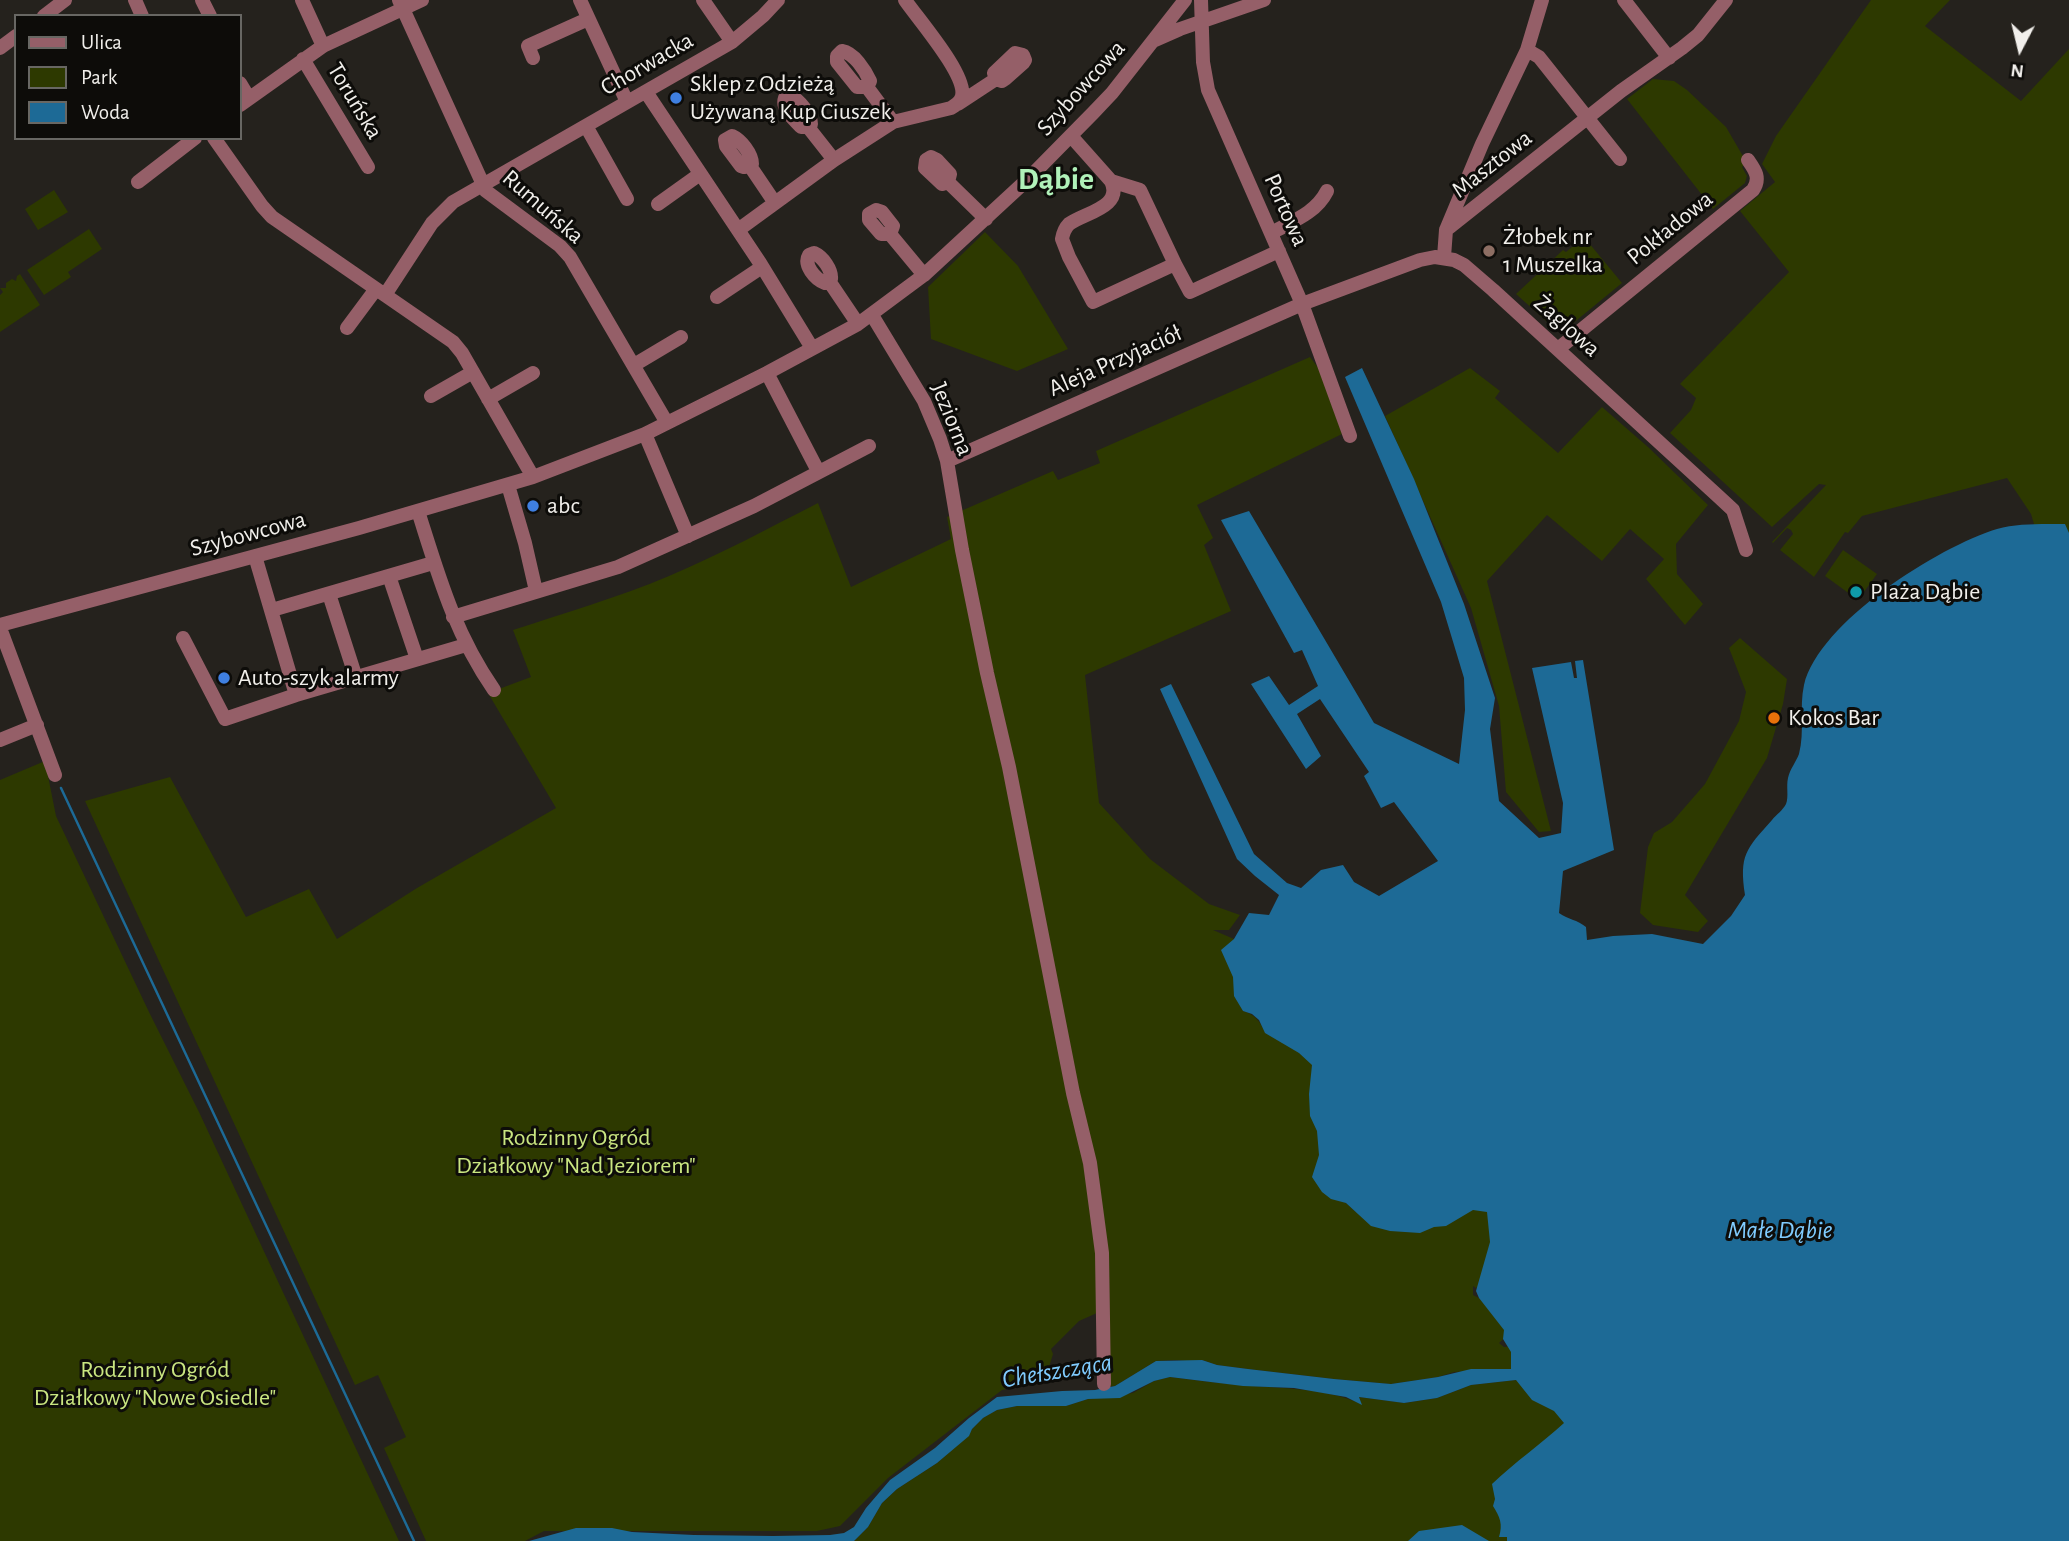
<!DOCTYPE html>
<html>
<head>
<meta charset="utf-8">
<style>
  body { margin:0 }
  #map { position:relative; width:2069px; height:1541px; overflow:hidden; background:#25221d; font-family:"Alegreya Sans",sans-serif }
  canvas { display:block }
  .legend { position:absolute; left:14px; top:14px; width:228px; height:126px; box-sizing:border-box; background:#0d0c09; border:2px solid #686763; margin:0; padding:9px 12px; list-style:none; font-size:21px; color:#f1efeb }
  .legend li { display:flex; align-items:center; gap:14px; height:35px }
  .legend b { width:35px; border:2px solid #686763 }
  .north { position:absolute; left:1985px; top:14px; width:70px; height:70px; -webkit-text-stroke:5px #0d0c09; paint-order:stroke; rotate:187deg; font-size:19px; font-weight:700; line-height:28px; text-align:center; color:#f1efeb }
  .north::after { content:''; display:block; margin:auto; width:24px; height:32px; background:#f1efeb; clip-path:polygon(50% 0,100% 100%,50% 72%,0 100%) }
</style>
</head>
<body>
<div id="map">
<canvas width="2069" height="1541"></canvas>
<ul class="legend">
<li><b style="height:9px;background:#955f68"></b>Ulica</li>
<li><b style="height:19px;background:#2d3900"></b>Park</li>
<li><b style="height:19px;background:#1d6a96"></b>Woda</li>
</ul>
<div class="north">N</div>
</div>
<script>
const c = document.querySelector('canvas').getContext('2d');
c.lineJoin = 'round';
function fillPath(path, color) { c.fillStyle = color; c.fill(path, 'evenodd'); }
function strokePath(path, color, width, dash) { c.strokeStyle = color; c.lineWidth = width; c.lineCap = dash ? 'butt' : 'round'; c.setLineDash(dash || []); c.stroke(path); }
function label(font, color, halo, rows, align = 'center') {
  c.font = font + ' "Alegreya Sans",sans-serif'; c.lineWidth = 6; c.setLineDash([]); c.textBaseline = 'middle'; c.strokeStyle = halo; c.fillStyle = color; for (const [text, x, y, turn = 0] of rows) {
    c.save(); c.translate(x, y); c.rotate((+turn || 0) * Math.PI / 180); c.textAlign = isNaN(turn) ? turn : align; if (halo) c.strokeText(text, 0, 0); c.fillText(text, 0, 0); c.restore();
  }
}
fillPath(new Path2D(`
  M1871,0H1950L1925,26L2021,101L2069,49V590L2026,544L2034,524L2031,514L2007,478L1862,516L1848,533L1845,532L1814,577L1780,550L1793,534L1791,530L1787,528L1773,543L1772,542L1826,485L1819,484L1772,527L1670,433L1691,410L1696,398L1680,384L1789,272L1740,211L1775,182L1762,164L1776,136Z
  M1653,79L1674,81L1687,90L1726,127L1747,163L1742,167L1747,176L1745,183L1713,209L1627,99Z
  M54,190L68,212L38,230L25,209Z
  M89,229L102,249L68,272L71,277L44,295L27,270Z
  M985,232L1018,266L1068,349L1017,371L931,339L928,287Z
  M1584,237L1622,283L1566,329H1555L1516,294L1563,250L1566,252Z
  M20,274L40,305L0,332V295L3,292L0,288H6V283L12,279L16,281L17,276Z
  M1310,357L1319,369L1342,434L1197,505L1213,538L1204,545L1231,611L1085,675L1099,803L1150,859L1209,904L1240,915L1229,930H1213L1234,939L1243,1011C1256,1015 1259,1021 1266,1033L1310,1041L1336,1199L1346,1203L1356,1212L1516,1161L1483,1286L1476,1288L1473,1286V1295L1479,1298L1510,1333L1499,1343L1504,1347L1523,1346L1511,1369L1454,1372L1438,1377L1391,1384L1334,1379L1248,1369L1217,1365L1202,1360L1196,1362L1176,1360L1156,1361L1115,1386L1108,1387L1106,1309L1079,1321L1051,1349L1053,1354L1045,1380L1002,1390L888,1478L840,1526L817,1531H544L525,1541H426L384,1448L406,1437L378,1375L355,1385L85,801L170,777L246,917L309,889L337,939L417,888L556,808L488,693L531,677L513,630C565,613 619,597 669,576C721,554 769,528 818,503L851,587L951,539L947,517L1053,471L1058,480L1100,463L1096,451Z
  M1470,368L1500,391L1495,398L1558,453L1602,407L1648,447L1708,505L1676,544L1677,574L1703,604L1685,625L1646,579L1664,559L1630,529L1602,561L1547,515L1487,581L1551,831L1539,832L1506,792L1499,706L1471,608L1385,416Z
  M1843,550L1877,574L1858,600L1825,576Z
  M1740,638L1787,679L1783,704L1767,758L1685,895L1708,921L1698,932L1653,925L1640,913L1648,847L1654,833L1672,822L1705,784L1739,721L1746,692L1729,648Z
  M45,761L56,816L149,1012L199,1112L399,1541H0V780Z
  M1170,1377C1194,1380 1217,1383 1241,1385C1281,1389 1324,1387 1361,1404L1359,1397L1405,1403L1437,1398L1471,1385L1516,1380L1573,1403L1540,1541H854L868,1527L882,1503L897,1489L937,1463L968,1436L972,1429L983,1418L997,1410L1017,1406H1066L1088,1399L1133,1393L1154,1381Z`), '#2d3900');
fillPath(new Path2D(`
  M1362,368L1414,479L1464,604L1495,698L1490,729L1499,801L1539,838L1561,833L1563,803L1532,668L1571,662L1574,678H1577L1575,661L1583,660L1614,850L1563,871L1559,913C1567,919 1578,920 1586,927L1587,940L1613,936L1652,934L1703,944L1731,916L1745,895C1739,855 1746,849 1772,820C1776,815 1783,810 1786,804C1789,797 1786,786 1788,778C1790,769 1796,762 1799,754C1805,732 1799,707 1804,685C1819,622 1938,547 1997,529C2018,523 2043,524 2065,524L2069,533V1541H1507V1537H1499C1503,1524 1500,1517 1493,1506L1495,1499L1492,1484C1515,1462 1541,1444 1564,1423L1554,1411L1532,1400L1516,1380L1471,1385L1437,1398L1404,1403L1359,1397L1362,1405L1346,1397L1294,1388L1243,1386L1170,1377L1154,1381L1120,1398L1088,1399L1066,1406H1017L997,1410L983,1418L972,1429L969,1436L937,1463L897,1489L882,1503L868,1527L854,1541H529L576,1528H612L632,1532L694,1535L773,1536L830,1535L844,1533L854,1527L866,1508L890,1480L935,1448L969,1418L997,1397L1062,1391L1095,1390L1115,1386L1156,1361L1202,1360L1217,1365L1248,1369L1334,1379L1391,1384L1438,1377L1471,1369H1511V1352L1503,1339L1504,1330L1479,1298L1476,1291L1490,1242L1487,1212L1473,1210L1446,1226L1434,1227L1420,1233L1390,1231L1371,1226L1346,1203L1331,1199L1322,1192L1312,1177L1319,1155L1317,1131L1310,1116L1309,1094L1312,1065L1299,1053L1265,1033L1259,1020L1252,1014L1243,1011L1234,996L1233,977L1221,950L1234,939L1249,913L1269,915L1279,895L1255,876L1237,859L1160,689L1171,684L1254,854L1287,883L1301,888L1321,870L1343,865L1354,882L1379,896L1438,861L1394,802L1381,808L1364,776L1369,772L1320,699L1297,714L1321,756L1306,769L1251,684L1269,676L1289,705L1318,686L1302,650L1294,653L1221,520L1249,511L1374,723L1459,764L1465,710L1464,678L1441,602L1345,377Z
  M1462,1525L1489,1541H1408L1419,1531Z`), '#1d6a96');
strokePath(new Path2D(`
  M61,788L414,1541`), '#1d6a96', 2.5);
strokePath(new Path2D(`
  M135,0L142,16
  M202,0L210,16
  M302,0L323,46
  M399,0L486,191L560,246L570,257L667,423
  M580,0L627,102
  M703,0L732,42
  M1201,0L1203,62L1208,90L1302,304L1350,436
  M1624,0L1669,58
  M44,16L65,0
  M1155,40L1180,29L1264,0
  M0,48L16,36
  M1527,50L1539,57L1620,159
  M533,58L528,46L588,19
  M303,59L368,167
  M240,83L249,98
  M867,87H857L837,62V56L842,51C854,53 865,70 870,81L867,87L893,122
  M646,92L760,263L812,348
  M958,104L996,79L1002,81L1005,79L1023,63L1025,60L1023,55L1015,53L994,73L996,79
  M240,105L323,46L422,0
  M586,126L627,199
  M808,127L811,124C811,114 799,100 791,96L785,98C781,109 794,119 801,127H808L834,160
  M1071,136L1111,181L1140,190L1175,264L1190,292L1279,251
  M214,138L262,206L272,217L453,342L462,353L533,477
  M750,166L744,167L741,166L726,146L725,140L732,136C741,140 752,154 752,164L750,166L775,203
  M1111,181C1124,207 1084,213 1069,224C1065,228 1063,233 1062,239L1069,257L1093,302L1175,264
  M138,182L195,138
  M948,182L950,174L937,160L931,157L926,160L925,168L942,184L948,182L986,219
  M658,204L700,174
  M738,230L834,160L893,122L951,108C956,105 961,102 962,96C967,75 918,19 905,0
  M1446,230L1621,91L1682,48L1698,35L1726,0
  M1271,233C1293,221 1316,213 1327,191
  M890,234H881L869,220V214L876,210L882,212L893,226L890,234L924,275
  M1444,257L1446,230L1482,144L1527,50L1542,0
  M829,281L825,283C815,279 803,265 809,255L814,253C823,257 832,270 831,279L829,281L858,324
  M385,295L432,223L453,202L732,42L763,16L778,0
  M717,297L762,267
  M872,315L924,401L940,439L947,461L962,550L987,673L1009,767L1073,1093L1090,1163L1102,1253L1104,1384
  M347,328L376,289
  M1558,349L1753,190C1761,178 1755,170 1748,160
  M634,365L681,337
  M767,373L818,471
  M431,396L473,372
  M488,399L533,373
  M645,434L688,536
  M947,461L1302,304L1420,260L1435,257L1454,260L1464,265L1493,290L1719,497L1733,510L1746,550
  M508,485L525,543L536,591
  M418,511C439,577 454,632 494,690
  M389,576L417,659
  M329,594L356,678
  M272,610L433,563
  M453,617L618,567L754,506L869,446
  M0,625L359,528L533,477L645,434L767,373L858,324L924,275L1028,179L1093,113L1112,93L1185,0
  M0,628L55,775
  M183,638L225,719L296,695L255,556
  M296,695L466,645
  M0,740L37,725`), '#955f68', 14);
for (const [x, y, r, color] of [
  [676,98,7,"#3f7fe0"],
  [1489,251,7,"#8d6e63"],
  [533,506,7,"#3f7fe0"],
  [1856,592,7,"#0f9aa8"],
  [224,678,7,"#3f7fe0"],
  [1774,718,7,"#e8710a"]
]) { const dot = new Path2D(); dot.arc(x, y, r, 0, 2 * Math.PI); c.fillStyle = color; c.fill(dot); strokePath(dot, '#0d0c09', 2.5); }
label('24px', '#f1efeb', '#0d0c09', [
  ["Chorwacka",647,64,-30],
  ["Szybowcowa",1081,88,-48],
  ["Toruńska",355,101,59],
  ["Masztowa",1492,164,-38],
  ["Rumuńska",543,207,41],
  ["Portowa",1286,210,66],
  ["Pokładowa",1670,228,-39],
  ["Żaglowa",1567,326,42],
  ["Aleja Przyjaciół",1115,361,-24],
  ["Jeziorna",952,419,68],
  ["Szybowcowa",248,534,-15]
]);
label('24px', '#f1efeb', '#0d0c09', [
  ["Sklep z Odzieżą",690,84],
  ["Używaną Kup Ciuszek",690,112],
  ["Żłobek nr",1503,237],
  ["1 Muszelka",1503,265],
  ["abc",547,506],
  ["Plaża Dąbie",1870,592],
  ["Auto-szyk alarmy",238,678],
  ["Kokos Bar",1788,718]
], 'left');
label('24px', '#cae681', '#0d0c09', [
  ["Rodzinny Ogród",576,1138],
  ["Działkowy \"Nad Jeziorem\"",576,1166],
  ["Rodzinny Ogród",155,1370],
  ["Działkowy \"Nowe Osiedle\"",155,1398]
]);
label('italic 26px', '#80ccff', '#0d0c09', [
  ["Małe Dąbie",1780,1230],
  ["Chełszcząca",1057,1371,-9]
]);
label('bold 32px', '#b0f1b9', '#0d0c09', [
  ["Dąbie",1056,179]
]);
</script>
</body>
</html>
